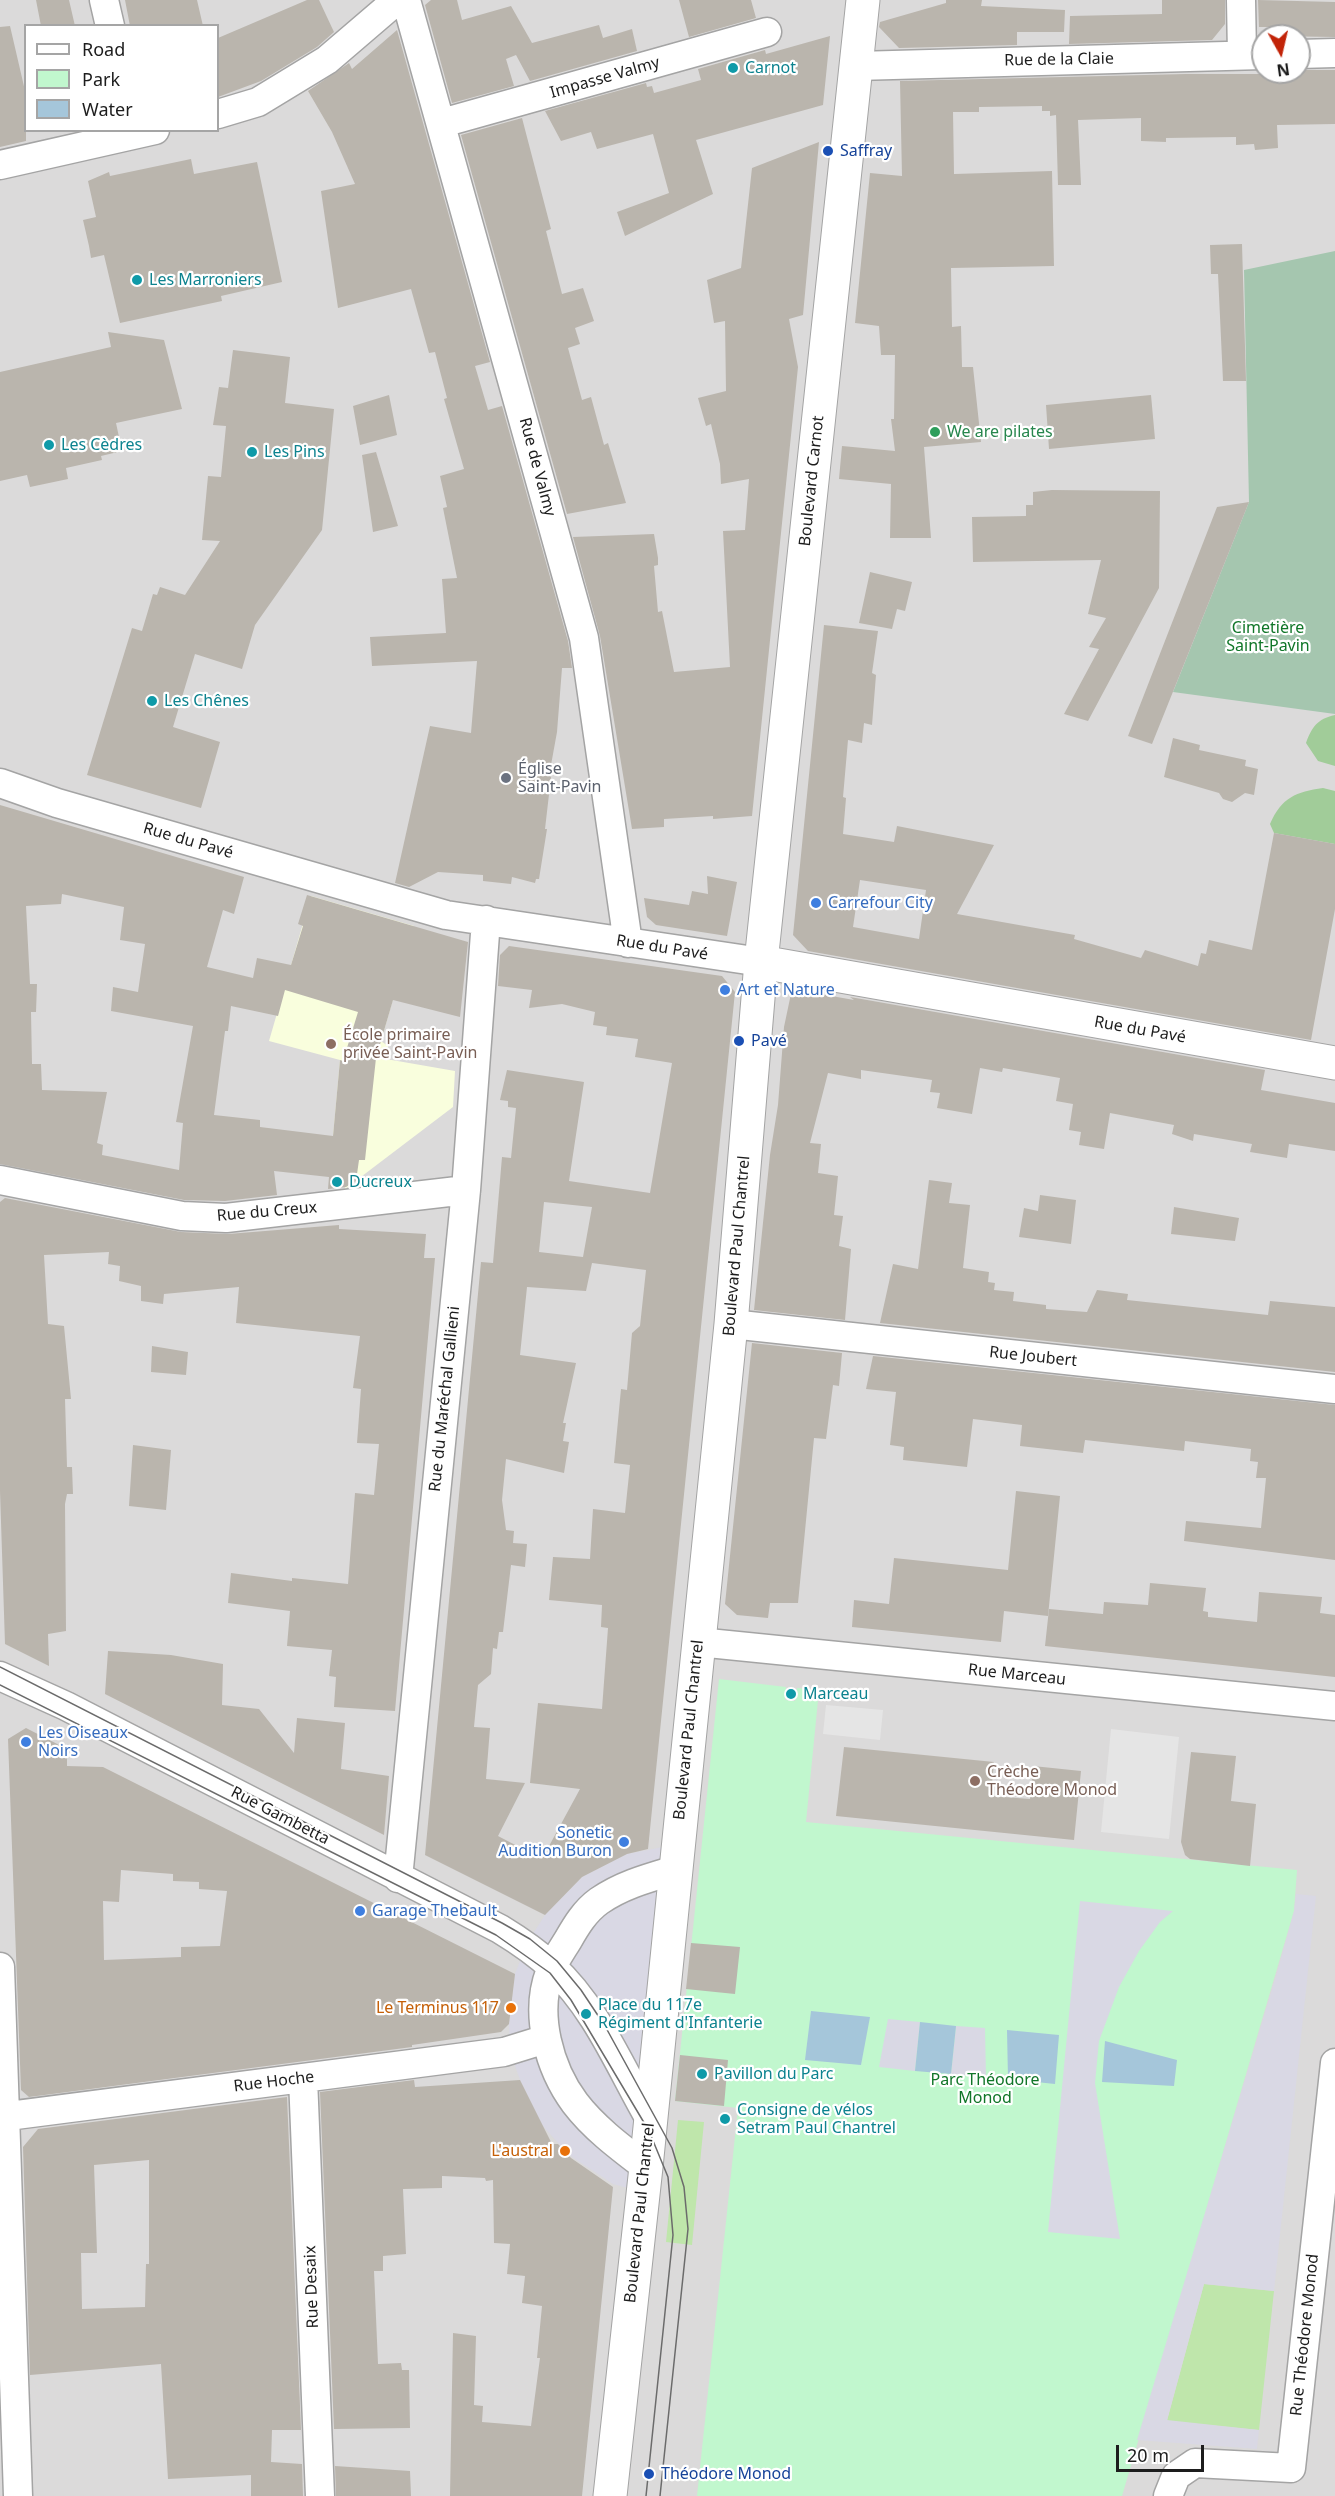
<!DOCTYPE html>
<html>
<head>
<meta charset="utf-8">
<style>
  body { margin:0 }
  #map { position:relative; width:1335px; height:2496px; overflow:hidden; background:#eeece3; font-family:"Noto Sans",sans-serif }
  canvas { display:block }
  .legend { position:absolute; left:24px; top:24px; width:195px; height:108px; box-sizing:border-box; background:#fff; border:2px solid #a5a5a5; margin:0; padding:8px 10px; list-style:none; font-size:18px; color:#1d1d1d }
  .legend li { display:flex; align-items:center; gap:12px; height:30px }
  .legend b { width:30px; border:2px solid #a5a5a5 }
  .north { position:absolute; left:1251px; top:24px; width:60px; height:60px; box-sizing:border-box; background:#fff; border:2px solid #a5a5a5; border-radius:50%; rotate:172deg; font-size:16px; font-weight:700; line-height:24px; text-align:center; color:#1d1d1d }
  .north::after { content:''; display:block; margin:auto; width:21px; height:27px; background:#c22408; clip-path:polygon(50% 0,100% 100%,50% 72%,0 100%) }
  .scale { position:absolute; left:1116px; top:2445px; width:88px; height:27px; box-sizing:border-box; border:3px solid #1d1d1d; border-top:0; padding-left:8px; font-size:18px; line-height:21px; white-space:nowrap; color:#1d1d1d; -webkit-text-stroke:4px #fff; paint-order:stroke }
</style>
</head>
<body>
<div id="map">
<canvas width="1335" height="2496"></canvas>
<ul class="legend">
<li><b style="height:8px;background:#fff"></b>Road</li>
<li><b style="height:16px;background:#c1f7ce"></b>Park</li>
<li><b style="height:16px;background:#a5c6da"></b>Water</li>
</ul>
<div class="north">N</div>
<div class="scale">20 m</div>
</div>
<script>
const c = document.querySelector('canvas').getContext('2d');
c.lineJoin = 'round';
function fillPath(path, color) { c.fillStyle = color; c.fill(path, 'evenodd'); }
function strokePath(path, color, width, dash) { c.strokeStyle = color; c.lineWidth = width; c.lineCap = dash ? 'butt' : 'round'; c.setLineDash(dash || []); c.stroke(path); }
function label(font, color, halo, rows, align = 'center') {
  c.font = font + ' "Noto Sans",sans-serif'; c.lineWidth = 4.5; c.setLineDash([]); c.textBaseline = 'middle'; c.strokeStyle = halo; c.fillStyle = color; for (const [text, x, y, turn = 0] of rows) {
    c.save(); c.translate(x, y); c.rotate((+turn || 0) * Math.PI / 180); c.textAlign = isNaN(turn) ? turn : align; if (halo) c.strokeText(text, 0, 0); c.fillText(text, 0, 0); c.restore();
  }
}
fillPath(new Path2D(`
  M0,0H1335V2496H0ZM26,26H218V130H26ZM1263,36H1299V72H1263Z`), '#dbdada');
fillPath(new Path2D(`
  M311,896L414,926L381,1041L388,1046L386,1059L455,1071L453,1107L345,1189L346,1171L330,1169L340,1060L269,1041Z`), '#f9fedd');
fillPath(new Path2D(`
  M678,2120L704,2122L692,2245L666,2242Z
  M1204,2284L1274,2291L1259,2430L1167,2421Z`), '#bfe6ab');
fillPath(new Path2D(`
  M1335,715V766L1318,761L1306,743C1312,727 1317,719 1335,715Z
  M1323,788L1335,791V844L1274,833L1270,824C1282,797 1296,792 1323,788Z`), '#a1cc99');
fillPath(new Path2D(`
  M1335,251V714L1173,692L1249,502L1244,270Z`), '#a5c6af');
fillPath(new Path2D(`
  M719,1679L786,1687L785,1700L795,1701L797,1688L819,1690L806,1822L1297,1870L1294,1911L1122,2496H697L738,2108L675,2101Z`), '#c1f7ce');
fillPath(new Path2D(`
  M826,1705L883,1710L880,1740L823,1734Z
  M1111,1729L1179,1737L1169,1839L1101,1832Z`), '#e5e5e5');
fillPath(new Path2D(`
  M663,1847L628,2188L613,2184L569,2155L541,2124L520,2080L510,2051L509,2024L515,1974L527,1943L545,1915L582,1877L627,1854Z
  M1296,1894L1316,1896L1274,2291L1204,2284L1167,2420L1259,2430L1257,2449L1137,2440L1278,1969L1294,1911Z
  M1080,1901L1173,1911L1160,1922L1139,1951L1119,1987L1099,2041L1095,2083L1120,2239L1048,2232Z
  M888,2019L920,2022L915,2071L879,2067Z
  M956,2026L985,2028L986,2077L951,2074Z`), '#d9d8e4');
fillPath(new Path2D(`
  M811,2011L870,2017L861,2065L805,2060Z
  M920,2022L956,2026L951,2074L915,2071Z
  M1007,2030L1059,2035L1055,2084L1008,2079Z
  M1105,2041L1177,2060L1174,2086L1102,2082Z`), '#a5c6da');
fillPath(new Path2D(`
  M36,0H69L75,26H41Z
  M125,0H197L203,26H130Z
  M307,0H319L334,32L317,47L261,81L218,97V38Z
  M431,0H457L462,20L511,6L532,43L599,25L603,38L632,29L637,51L530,81L516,55L506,59L514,86L452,103L425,5Z
  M679,0H751L756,18L689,37Z
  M946,0H982L981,6L1065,10L1064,32H1017V45L899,48L879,27L880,22L946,3Z
  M1162,0H1225V24L1212,40L1069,44L1070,16L1162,14Z
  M1258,0L1335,2V37L1270,36L1269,27H1259Z
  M10,26L26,95V141L0,147V27Z
  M397,30L490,362L475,366L488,410L502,406L568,641L572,668H562L557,732L549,776L551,777L545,829H547L539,879H536L535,883L512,877L511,884L483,881V875L438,872L409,887L395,883L430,726L471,733L477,661L372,666L370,637L446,633L442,579L457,578L443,508L447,507L440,476L464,469L444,399L447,398L435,352L429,353L411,289L338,308L321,191L355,184L332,132L308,91L349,63L352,69Z
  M830,36L823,105L696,140L713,194L625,236L617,212L669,193L653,134L597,149L591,132L561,141L545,111L646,83L647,87L652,86L654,93L701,80L698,69L765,50L766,54Z
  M1299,70H1335V124L1277,125L1278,148L1255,150L1254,144L1236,145V137L1166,138V142L1141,141V118L1078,120L1081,185H1058L1056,115L1050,116V111H1042V106L979,107V112H953L954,174L1052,171L1054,266L951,268L952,327L961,326L962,367H973L981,442L924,447L931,538H890L891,484L839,479L842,446L895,451L891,419H894L895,355H881L879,326L855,323L870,173L902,176L900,81L1186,74H1270V72Z
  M522,118L551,229L546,231L562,294L583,288L594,321L575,328L580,344L568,348L582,400L591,397L604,445L608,443L626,503L567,514L461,135Z
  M819,142L803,315L789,319L798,367L752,816L713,819V816L664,819V827L632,829L600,636L573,537L654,534L658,558V565L654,566L658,612L662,611L674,672L730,667L723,531L745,530L749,479L721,484L720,464L711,424L706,426L698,398L726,391L725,321L714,323L707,280L741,268L752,168Z
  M191,159L194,174L257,162L282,282L221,296L222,301L120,323L104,255L91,258L89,246L83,220L96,217L88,181L109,172L110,176Z
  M1242,244L1246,381H1223L1218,274H1211L1210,245Z
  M108,332L164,340L182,409L116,423L122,451L101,456L102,460L66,468L68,479L30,487L27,475L0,481V372L111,347Z
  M233,350L290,357L285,403L334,409L322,530L255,625L242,669L195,654L173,727L220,742L201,808L87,775L132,628L142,631L153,594L157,595L160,587L185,595L220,541L202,540L208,476L221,477L226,426L213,425L219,387L228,388Z
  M389,395L397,435L360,445L353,406Z
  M1151,395L1155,439L1049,449L1046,405Z
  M376,452L398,526L373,532L362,455Z
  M1052,490L1160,491L1159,588L1088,721L1064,714L1099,649L1089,647L1106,618L1088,614L1101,560L973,562L972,517L1026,516V505H1033V492Z
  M1249,502L1152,744L1128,736L1217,507Z
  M870,572L912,582L905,611L897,609L892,629L859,623Z
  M824,625L878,631L872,673L876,675L872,725L864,723L862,743L848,740L843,797L846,798L843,834L894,842L897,826L994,845L957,914L1075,935L1074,939L1141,958L1145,950L1198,966L1201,953L1206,954L1209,940L1252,950L1274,833L1335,844V909L1311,1040L808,951L793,935ZM860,880L926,890L919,939L853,927Z
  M1173,738L1200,745L1199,750L1246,760L1245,766L1258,769L1254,795L1245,793L1232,802L1223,799L1219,793L1164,777Z
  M0,805L244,877L234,914L223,910L207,967L253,978L257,958L291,965L303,926L298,924L307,895L468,942L460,1017L393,1000L376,1058L365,1160H359L356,1181L346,1187L328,1189L329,1177L274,1171L277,1195L225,1201L184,1200L0,1164ZM62,894L124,907L120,940L145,944L138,992L113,987L111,1011L193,1026L176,1122L183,1123L179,1170L102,1155L103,1145L97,1143L107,1092L42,1090L41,1064H32L31,1012H36L37,984H30L26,906L61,904ZM285,990L358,1012L343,1061L340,1060L333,1136L260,1127V1120L214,1115L225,1031H228L231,1006L278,1016Z
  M707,876L737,882L727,936L656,925L647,917L644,898L689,905L692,891L708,894Z
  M509,946L722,976L735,992L648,1849L627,1854L582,1877L545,1915L425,1855L481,1262L493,1263L502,1157L511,1158L516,1108L508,1107V1101L500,1100L507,1070L584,1082L569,1181L650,1193L672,1063L635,1057L638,1039L606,1035L607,1027L593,1025L595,1012L562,1004L529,1008L532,990L498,986L500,955ZM544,1202L592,1207L583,1257L539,1252ZM592,1263L646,1270L640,1326L632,1333L627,1390L621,1389L614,1463L630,1465L625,1513L593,1509L590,1559L553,1557L549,1600L602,1605L601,1627L608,1628L602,1709L538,1703L530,1783L580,1789L542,1859L498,1836L525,1783L486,1779L490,1728L474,1727L478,1685L491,1674L493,1648L497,1649L499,1632H503L511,1565L525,1567L527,1544L513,1543L514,1531L506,1530L502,1500L506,1459L564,1473L569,1442L563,1441L566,1423H563L576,1363L520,1355L527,1287L586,1291Z
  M792,989L854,1000L850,997L1265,1070L1261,1090L1335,1103V1151L1289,1144L1287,1158L1250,1152L1252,1144L1194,1134L1193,1141L1172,1134L1174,1125L1110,1113L1104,1149L1079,1145L1081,1132L1069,1130L1073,1104L1056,1101L1060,1078L1003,1068L1002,1072L980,1068L972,1114L937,1108L940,1093L930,1092L932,1080L861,1070V1079L828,1073L810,1143L821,1144L818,1173L838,1176L834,1215L843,1216L839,1246L851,1249L845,1320L754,1310L770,1155L778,1105L784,1027Z
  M929,1180L952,1183L949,1203L970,1205L963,1268L989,1272L988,1282L995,1283L994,1290L1014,1292L1013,1301L1046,1305V1309L1087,1312L1097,1290L1128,1294L1127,1300L1268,1315L1270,1301L1335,1307V1372L880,1323L893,1264L918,1269Z
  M1040,1195L1076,1200L1071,1244L1019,1237L1024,1208L1038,1211Z
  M5,1198L181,1232L228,1234L339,1225V1229L426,1234L424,1258H435L395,1711L334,1707L336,1677L329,1676L332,1650L287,1646L290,1611L228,1603L231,1573L292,1581V1578L348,1584L355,1493L374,1495L379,1444L357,1443L361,1389L353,1388L360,1336L236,1323L239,1287L164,1294L163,1304L141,1301V1286L119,1281L120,1266L108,1264L109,1252L44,1255L48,1324L64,1326L71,1399H65L67,1467H72L73,1494H67L65,1504L66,1631L48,1634L49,1666L5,1644L0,1491V1202Z
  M1174,1207L1239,1218L1235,1241L1171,1234Z
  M752,1343L842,1353L839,1386L833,1385L826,1439L814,1438L798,1603H770L768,1618L737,1615L725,1604Z
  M152,1346L188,1352L186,1375L151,1372Z
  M873,1356L1335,1405V1560L1184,1541L1186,1521L1261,1528L1266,1478H1256L1258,1462L1250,1461L1251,1449L1185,1441L1184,1451L1085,1440L1083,1453L1020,1446L1022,1425L973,1419L967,1467L903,1460L904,1447L890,1445L896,1392L866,1389Z
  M133,1445L171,1450L166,1510L129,1506Z
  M1016,1491L1060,1496L1048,1616L1004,1611L1001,1642L852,1627L854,1600L889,1604L894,1558L1008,1570Z
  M1150,1583L1206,1588L1203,1611L1208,1612V1617L1257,1622L1259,1592L1322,1597L1320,1613L1335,1615V1677L1045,1646L1049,1609L1103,1614L1104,1602L1148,1605Z
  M108,1651L171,1655L223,1664L222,1705L259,1709L294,1753L297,1718L345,1723L341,1769L389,1776L384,1835L105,1694Z
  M26,1728L67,1749V1766L103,1767L515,1974L509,2024L501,2032L412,2045V2047L29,2097L21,2090L8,1739ZM121,1870L173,1874V1881L199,1882V1889L227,1891L220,1946L181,1947V1957L104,1960L103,1901L119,1902Z
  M844,1747L994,1762L991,1796L1030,1799L1033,1766L1081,1771L1074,1840L836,1816Z
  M1191,1752L1236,1756L1231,1801L1256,1804L1250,1866L1190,1859L1185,1855L1181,1842Z
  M691,1943L740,1947L735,1994L686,1989Z
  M680,2055L728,2060L724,2106L675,2101Z
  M414,2080L415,2087L520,2080L552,2144H558L571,2158L613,2187L582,2496H450L453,2333L476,2336L474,2405L483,2406L482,2422L531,2426L540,2358H537L542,2306L522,2303L525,2276L507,2274L510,2244L494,2243L493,2180L486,2181L485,2178L442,2176V2188L403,2189L406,2254L383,2256V2271H374L378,2364L401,2363L402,2370H409L410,2428L334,2429L320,2092Z
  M287,2097L301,2430H272L271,2462L302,2464L303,2496H251V2475L168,2479L161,2364L30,2375L23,2147L38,2129ZM149,2160V2264H146L145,2307L82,2309L81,2253H97L94,2165Z
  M335,2466L410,2471L411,2496H336Z`), '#bab5ad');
const minor = new Path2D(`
  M104,0L110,26
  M406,0L584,638L628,943
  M1241,0L1242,55
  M1299,54L1335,53
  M856,66L1263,55
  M218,114L258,102L327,60L397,0
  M442,123L767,32
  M0,165L155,130
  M0,783L57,803L446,915L761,962
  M0,1180L182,1216L226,1218L466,1190
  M731,1324L1335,1389
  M698,1642L1335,1706
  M0,1676L66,1706L500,1929C518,1940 536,1952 552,1967C596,2007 621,2069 650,2119
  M398,1878L466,1190L486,920
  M0,1967L18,2496
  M303,2078L320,2496
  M0,2117L504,2052L546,2039
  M646,2167C621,2148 594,2128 575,2103C549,2068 534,2014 550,1972C554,1961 562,1950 568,1940C576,1926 585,1911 599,1901C622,1885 648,1878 675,1870
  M1168,2496L1176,2476L1195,2463L1291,2468L1335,2063`);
const tertiary = new Path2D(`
  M761,962L1335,1063
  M610,2496L646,2167L731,1324L761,962L863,0`);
strokePath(minor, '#a4a4a4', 31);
strokePath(tertiary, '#a4a4a4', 35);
strokePath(minor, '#fff', 28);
strokePath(tertiary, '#fff', 33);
strokePath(new Path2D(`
  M0,1667L502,1923L530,1939L557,1961L581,1990L605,2026L672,2148L684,2187L688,2229L660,2496
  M0,1685L496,1935L550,1973L571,2000L649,2131L668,2177L673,2235L646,2496`), '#6b6b6b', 1.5);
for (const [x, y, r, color] of [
  [733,68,6,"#0f9aa8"],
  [828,151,6,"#1a4fb4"],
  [137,280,6,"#0f9aa8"],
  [935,432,6,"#2e9e5b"],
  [49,445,6,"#0f9aa8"],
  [252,452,6,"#0f9aa8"],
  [152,701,6,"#0f9aa8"],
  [506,778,6,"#6b7280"],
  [816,903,6,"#3f7fe0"],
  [725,990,6,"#3f7fe0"],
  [739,1041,6,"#1a4fb4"],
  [331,1044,6,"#8d6e63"],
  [337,1182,6,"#0f9aa8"],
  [791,1694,6,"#0f9aa8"],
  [26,1742,6,"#3f7fe0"],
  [975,1781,6,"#8d6e63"],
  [624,1842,6,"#3f7fe0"],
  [360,1911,6,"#3f7fe0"],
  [511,2008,6,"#e8710a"],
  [586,2014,6,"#0f9aa8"],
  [702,2074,6,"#0f9aa8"],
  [725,2119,6,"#0f9aa8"],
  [565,2151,6,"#e8710a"],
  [649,2474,6,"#1a4fb4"]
]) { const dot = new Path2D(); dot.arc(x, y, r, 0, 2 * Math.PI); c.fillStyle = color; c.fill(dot); strokePath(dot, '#fff', 2); }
label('16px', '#1d1d1d', '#fff', [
  ["Rue de la Claie",1059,60,-1],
  ["Impasse Valmy",605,78,-16],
  ["Rue de Valmy",537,467,75],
  ["Boulevard Carnot",812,481,-84],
  ["Rue du Pavé",188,841,16],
  ["Rue du Pavé",662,948,9],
  ["Rue du Pavé",1140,1030,10],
  ["Rue du Creux",267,1212,-5],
  ["Boulevard Paul Chantrel",737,1246,-85],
  ["Rue Joubert",1033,1357,6],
  ["Rue du Maréchal Gallieni",445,1399,-84],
  ["Rue Marceau",1017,1675,6],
  ["Boulevard Paul Chantrel",689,1730,-84],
  ["Rue Gambetta",280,1816,27],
  ["Rue Hoche",274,2082,-7],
  ["Boulevard Paul Chantrel",640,2213,-84],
  ["Rue Desaix",312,2287,-92],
  ["Rue Théodore Monod",1305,2335,-84]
]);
label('16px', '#0d838f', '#fff', [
  ["Carnot",745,68],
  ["Les Marroniers",149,280],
  ["Les Cèdres",61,445],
  ["Les Pins",264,452],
  ["Les Chênes",164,701],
  ["Ducreux",349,1182],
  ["Marceau",803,1694],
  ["Place du 117e",598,2005],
  ["Régiment d'Infanterie",598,2023],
  ["Pavillon du Parc",714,2074],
  ["Consigne de vélos",737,2110],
  ["Setram Paul Chantrel",737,2128]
], 'left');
label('16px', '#164399', '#fff', [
  ["Saffray",840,151],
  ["Pavé",751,1041],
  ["Théodore Monod",661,2474]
], 'left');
label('16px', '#27864d', '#fff', [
  ["We are pilates",947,432]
], 'left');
label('16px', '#107628', '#fff', [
  ["Cimetière",1268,628],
  ["Saint-Pavin",1268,646],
  ["Parc Théodore",985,2080],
  ["Monod",985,2098]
]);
label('16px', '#5b616d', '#fff', [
  ["Église",518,769],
  ["Saint-Pavin",518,787]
], 'left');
label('16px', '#366cbe', '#fff', [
  ["Carrefour City",828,903],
  ["Art et Nature",737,990],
  ["Les Oiseaux",38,1733],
  ["Noirs",38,1751],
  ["Sonetic",612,1833,"right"],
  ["Audition Buron",612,1851,"right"],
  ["Garage Thebault",372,1911]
], 'left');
label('16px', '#785e54', '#fff', [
  ["École primaire",343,1035],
  ["privée Saint-Pavin",343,1053],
  ["Crèche",987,1772],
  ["Théodore Monod",987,1790]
], 'left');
label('16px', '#c56008', '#fff', [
  ["Le Terminus 117",499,2008],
  ["L'austral",553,2151]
], 'right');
</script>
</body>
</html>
